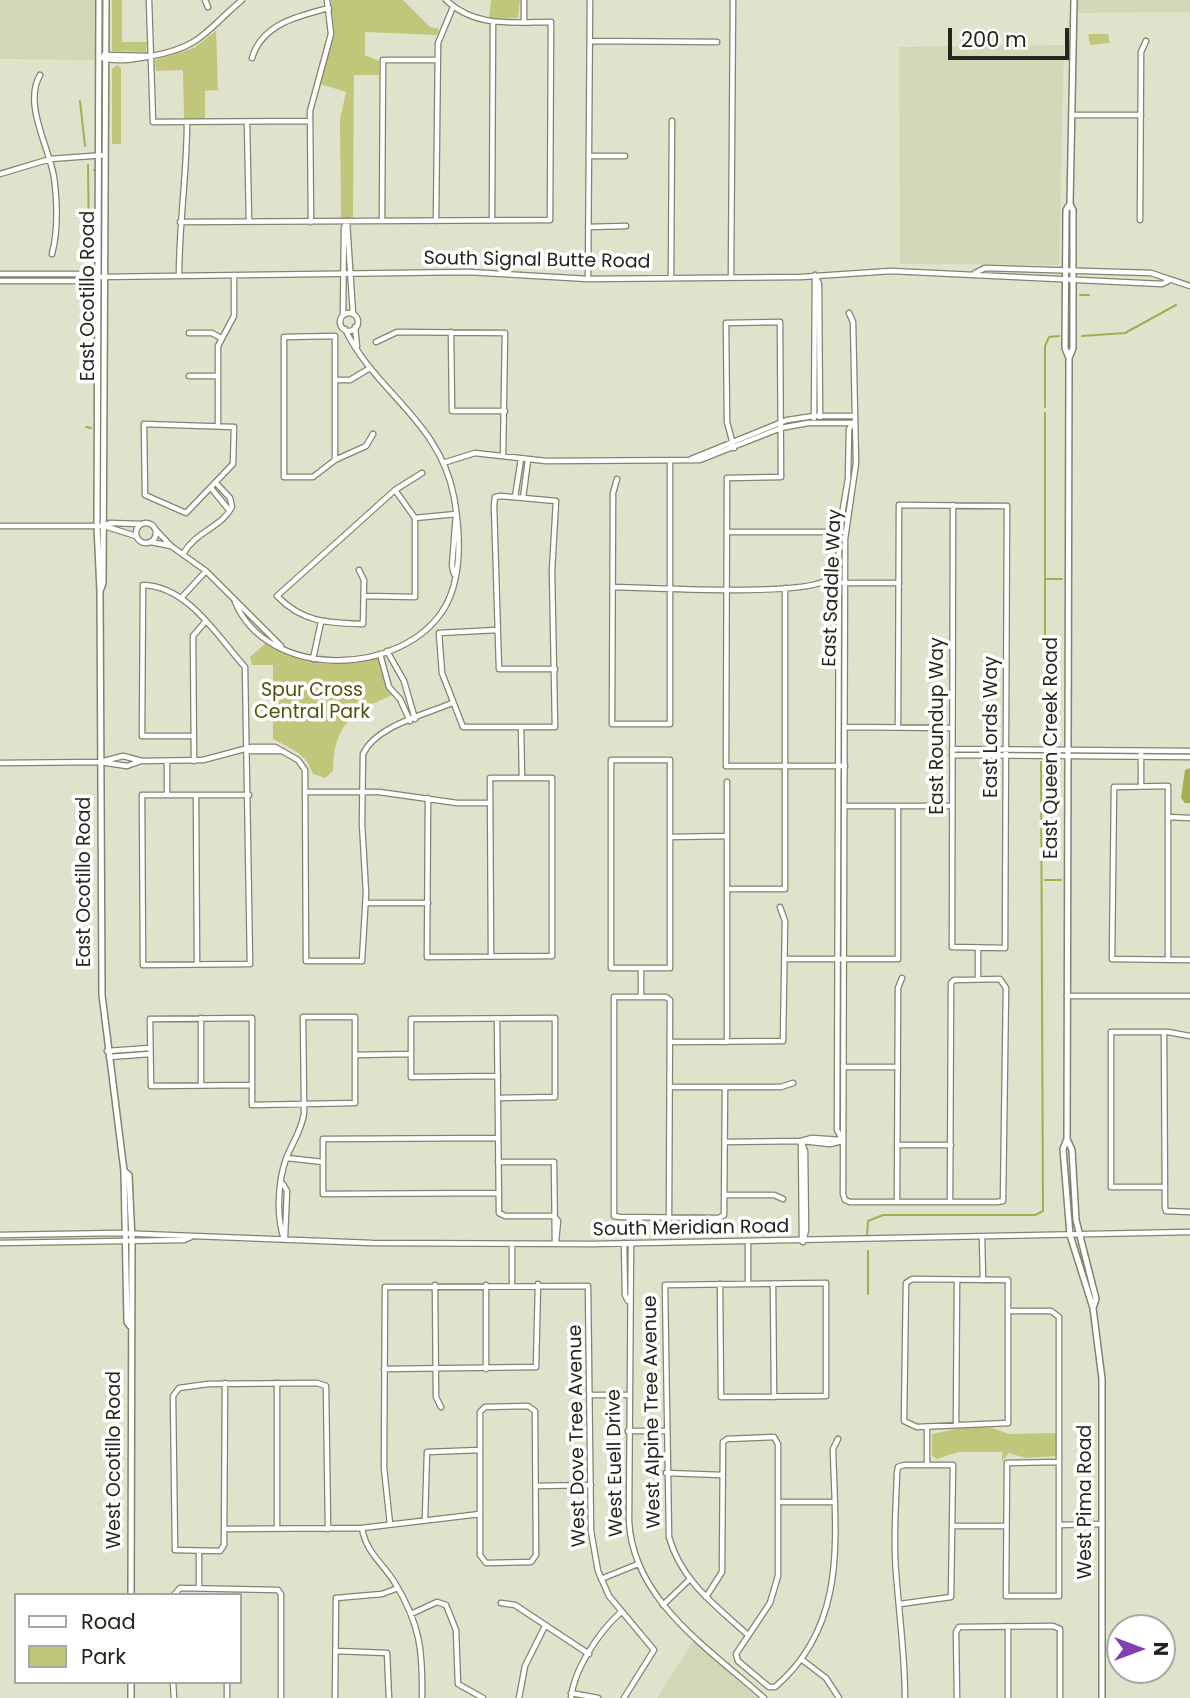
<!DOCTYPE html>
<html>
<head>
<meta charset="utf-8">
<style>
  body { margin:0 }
  #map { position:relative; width:1190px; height:1698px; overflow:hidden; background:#e0e3cb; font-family:Poppins,sans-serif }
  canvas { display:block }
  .legend { position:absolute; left:14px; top:1593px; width:228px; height:91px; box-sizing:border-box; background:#fff; border:2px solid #a7a8a4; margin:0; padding:9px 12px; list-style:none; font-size:21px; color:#24251c }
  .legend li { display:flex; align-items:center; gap:14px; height:35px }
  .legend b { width:35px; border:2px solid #a7a8a4 }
  .north { position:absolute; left:1106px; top:1614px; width:70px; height:70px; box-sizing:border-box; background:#fff; border:2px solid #a7a8a4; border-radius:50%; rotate:90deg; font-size:19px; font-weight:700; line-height:28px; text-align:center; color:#24251c }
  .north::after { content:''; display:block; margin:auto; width:24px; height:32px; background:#833eb1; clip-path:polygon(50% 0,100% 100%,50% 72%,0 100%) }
  .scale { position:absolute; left:948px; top:28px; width:121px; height:32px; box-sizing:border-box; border:4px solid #24251c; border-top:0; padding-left:9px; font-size:21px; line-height:24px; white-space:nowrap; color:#24251c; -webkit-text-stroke:5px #fff; paint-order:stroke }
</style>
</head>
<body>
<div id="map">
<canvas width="1190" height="1698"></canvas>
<ul class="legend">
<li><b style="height:9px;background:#fff"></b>Road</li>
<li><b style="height:19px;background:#c0c77b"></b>Park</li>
</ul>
<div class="north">N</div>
<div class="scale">200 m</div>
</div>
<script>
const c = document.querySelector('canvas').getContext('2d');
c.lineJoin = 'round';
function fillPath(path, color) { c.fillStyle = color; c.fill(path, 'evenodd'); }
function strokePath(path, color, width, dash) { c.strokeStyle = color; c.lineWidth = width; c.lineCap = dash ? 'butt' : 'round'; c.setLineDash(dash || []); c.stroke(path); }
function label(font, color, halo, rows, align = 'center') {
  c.font = font + ' Poppins,sans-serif'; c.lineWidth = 7; c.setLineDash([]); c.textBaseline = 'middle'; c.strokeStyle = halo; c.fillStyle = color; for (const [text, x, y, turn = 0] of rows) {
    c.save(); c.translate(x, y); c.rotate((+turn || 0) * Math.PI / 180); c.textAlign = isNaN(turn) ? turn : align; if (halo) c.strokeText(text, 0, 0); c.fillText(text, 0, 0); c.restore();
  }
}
fillPath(new Path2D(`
  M0,0H95V60L0,59Z
  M1078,0H1190V12L1078,13Z
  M1064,45L1059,265L900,264L899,47Z
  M694,1640L755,1696L758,1698H657Z`), '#d3d7b8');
fillPath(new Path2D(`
  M112,0H122V42H147L146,52L112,51Z
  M331,0H403L430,27L439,29L437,35L365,32V55L379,61V75H354L353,219H341L340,119L346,92L320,84L334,33Z
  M491,0H520L518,18L489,19Z
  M216,31L218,90L205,91V119H184L183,70L156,71L155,60L194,48Z
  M1088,34H1108L1110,43L1090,45Z
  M117,65L121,68V144H112V69Z
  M267,642C304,664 335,669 377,657C386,667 387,683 395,694C353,712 334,722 333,771L325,778L313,774C306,753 291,749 273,739V665H252L250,657Z
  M965,1427L992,1428L1009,1434L1056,1433V1456L1025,1458L1009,1453L1002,1461V1452H958L937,1459L932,1456V1434Z`), '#c0c77b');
fillPath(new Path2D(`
  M1190,768V803H1185L1181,798L1185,770Z`), '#a6ad51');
strokePath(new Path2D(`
  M80,101L85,146
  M88,165L89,246
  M94,170H95
  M1080,295H1089
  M84,297L94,299
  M1082,336L1125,333L1176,305
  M1045,407V346L1049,337L1059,336
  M86,427L91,428
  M1046,579H1062
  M1042,742L1045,723V413
  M1045,880H1061
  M867,1236L868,1221L883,1215H1035L1043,1211L1041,762
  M868,1251V1294`), '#a6ad51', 2);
const minor = new Path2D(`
  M149,0L153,122L310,121
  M205,0L208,7
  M524,0V22
  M590,41L717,42
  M104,55L151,56
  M99,57C115,63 136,59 152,56C202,47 206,30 242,0
  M252,58C262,24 298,16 329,8
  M40,75C23,104 49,147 54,177C57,200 58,231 52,254
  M1072,115H1141
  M247,122L249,222
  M589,156H625
  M0,174L50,159L105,155
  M492,220L493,22
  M1140,220L1141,52L1146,41
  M382,221L383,60H438
  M436,221L438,43L453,7
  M180,222L550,220L551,22C513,22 475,28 446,0
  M311,222L310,111L331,34L327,0
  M347,222L353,314
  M588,227L626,226
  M975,273L985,268L1151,273L1190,286
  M0,274H93L98,277L468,272L588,279L801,277L891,271L1162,284L1168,281
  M815,275L819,284L820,417
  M179,276C179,224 187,174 187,122
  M671,277L672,121
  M731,277L733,0
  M588,279L590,0
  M0,281H93L98,278
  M849,313L853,322L856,463L845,539L843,1194L845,1200L850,1202H997L1003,1201L1006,988L1000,979L954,980L951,983L950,1202
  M340 322a9 9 0 1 1 18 0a9 9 0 1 1-18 0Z
  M343,315L344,228L347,221
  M355,327L357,346
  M451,332L452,411H505
  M189,333H212L221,338
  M376,342L397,332L505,333L503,456
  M189,376H218
  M335,380H350L370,368
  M814,418L815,276
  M144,424L234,427L233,464L186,513L145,495Z
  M218,424V346L234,316V275
  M734,448L727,422L726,323L780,322L781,477L727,478L726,766H845
  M691,459L787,420L814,416H854
  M335,460V336L284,337V477H313L335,460L366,446L373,434
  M443,463L475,453L546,461L700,460L781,428L808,423H853
  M617,479L613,493L612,724H670V460
  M211,488L229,510
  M515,497L521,459
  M523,498L528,460
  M415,518L456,514
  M136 533a10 10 0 1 1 20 0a10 10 0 1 1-20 0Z
  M0,526H104L136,536
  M104,526L110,523L140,524
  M155,529L171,546L206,571L281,646
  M727,532H842
  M151,542L171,546
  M183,554C197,530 221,528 232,507L230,498L216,483
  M359,570L364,580L363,624C329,623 303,623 277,596L395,490L422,473
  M454,574L452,566L456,514
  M843,583H899
  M613,587C653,588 797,596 825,581
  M364,596L415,597V518L395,490
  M182,597L206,571
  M235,602C268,681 404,677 445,607C463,575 460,531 454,497C440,421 375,392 345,329
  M497,630L439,633L442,673L463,727H555L552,571L556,501L501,496L495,497L494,505L499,669H555
  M387,651L404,681L415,719
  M380,654L389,687L400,699L410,721
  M313,659L321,622
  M521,727L522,778
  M845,727L952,728
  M898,727L899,505L1007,506L1005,948L952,947L953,505
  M193,736H142L143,585C188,586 217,636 245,667L250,964L143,965L142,795H249
  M952,749L1190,751
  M247,751H283
  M952,755L1190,757
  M611,760H670V968H611Z
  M167,761V795
  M194,761L193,636L205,622
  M100,762L123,756L142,761L203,760L252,747H275L298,760L305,770L306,961H362L366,893L362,823L363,754C376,726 424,715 452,703
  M0,763L100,762L127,766L141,761
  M727,782V1042
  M1141,785V753
  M305,792H379L457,803H490
  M196,795L197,964
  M428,798L427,957L552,956V778H490L491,956
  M844,806H952
  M1168,817L1190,818
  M670,837L727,836
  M728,889H785V588
  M366,903H428
  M785,959H898V806
  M1168,960V786L1114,787L1112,959L1190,960
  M641,968V996
  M978,979V948
  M1067,996H1190
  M201,1018V1085
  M497,1019L499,1213L505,1216H554
  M1164,1032L1165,1207L1166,1211L1190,1212
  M670,1042L783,1041L785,921L780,907
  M107,1051L150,1048
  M355,1055L411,1054
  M109,1057L150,1054
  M843,1067H898
  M498,1076L411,1077V1019L555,1018V1097L498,1098
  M252,1085L151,1086L150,1019L252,1018V1105L355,1103V1017H303L304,1104V1113C302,1130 292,1143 286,1159C278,1181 276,1216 284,1239
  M670,1087H781L793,1083
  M498,1138L323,1139V1194L498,1193
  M842,1139L837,1130L839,532L848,479L849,429L853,423
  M801,1141L805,1151L806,1230L803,1242
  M802,1141L830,1144L842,1141
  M725,1142L801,1141L812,1138L842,1140
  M801,1142L802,1241
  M897,1145H951
  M287,1158L323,1162
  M498,1162H554L555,1243
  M283,1184L287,1191L285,1237
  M1165,1187H1111V1032H1168L1190,1036
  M726,1195H774L783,1199
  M897,1202L898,988L902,978
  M555,1217L558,1221L556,1242
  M669,1217L670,1000L666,997H614V1216L620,1217L719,1218L724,1215L725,1087
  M0,1235L117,1233L372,1243L592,1244L1190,1232
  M982,1237L983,1280
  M748,1242V1284
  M0,1243L184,1240L191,1237
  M624,1243L625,1295L628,1301
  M631,1243L629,1521C633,1601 710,1649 764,1698
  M512,1244V1284
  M912,1279L1008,1280V1423L917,1427L904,1421L906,1283Z
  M720,1284L721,1397L826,1396V1283L665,1285L669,1537C681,1581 716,1606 748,1635
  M773,1284L774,1397
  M435,1285L436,1397L441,1407
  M486,1285V1369
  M1008,1311H1051L1059,1317C1059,1410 1059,1503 1059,1596H1006L1007,1463L1059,1462
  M384,1369L536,1367L538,1284
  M225,1383L224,1545L220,1551L175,1550L173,1396L179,1388L208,1384L317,1383L326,1386L328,1529
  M590,1395H628
  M528,1406L535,1411L536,1555L531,1562L486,1563L480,1555V1412L485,1407Z
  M956,1425L957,1280
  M628,1431H666
  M927,1464V1427
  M666,1473L722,1475
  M536,1486L591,1485
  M778,1502H834
  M425,1519L427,1452L480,1450
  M390,1524L384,1468L385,1287L588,1286L591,1531L598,1571L609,1596L654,1650L624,1698
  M1059,1525L1102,1524
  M953,1526H1005
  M362,1528C366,1553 383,1563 395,1583C420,1624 423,1651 422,1698
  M225,1529L362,1528L480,1514
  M277,1529V1383
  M199,1552V1588
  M601,1579L638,1564
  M174,1595L180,1588L278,1590L281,1594V1698
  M706,1597L722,1572L723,1442L727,1439L774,1437L778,1444V1576L770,1603L736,1654L738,1661L769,1687H775C849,1624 835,1536 833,1449L838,1439
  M501,1603L515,1605L589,1654
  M900,1604L951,1597L953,1465H904L898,1467L897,1473C896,1506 893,1539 896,1572C899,1614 905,1655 905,1698
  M663,1605L690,1579
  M411,1614L437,1602L446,1605L456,1630L458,1684L483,1698
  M1008,1626V1698
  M336,1651L387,1653L389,1698
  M801,1659L826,1678L839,1698
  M173,1682L174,1698
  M227,1682V1698
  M571,1693L598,1698
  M335,1698L336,1598L382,1594L398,1588
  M519,1698L525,1666L545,1626
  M571,1698C574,1669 599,1632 620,1613
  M957,1698L956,1632L959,1627L1053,1626L1060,1629V1698`);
const major = new Path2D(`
  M99,0L97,526L100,591L102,995L124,1171L127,1322L130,1326
  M1074,0L1070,204L1073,210V348L1069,358L1067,1139L1063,1149L1070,1235L1093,1308
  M1069,358L1065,348L1066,210L1070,204
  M100,591L103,583L106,0
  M1067,1139L1072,1150L1076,1220L1096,1299L1093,1308L1102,1379V1698
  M124,1171L129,1175L132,1240L131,1595
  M131,1682V1698`);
strokePath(minor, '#81846e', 7);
strokePath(major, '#81846e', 8);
strokePath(minor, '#fff', 4.5);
strokePath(major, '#fff', 5);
label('19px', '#24251c', '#fff', [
  ["South Signal Butte Road",537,261,1],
  ["East Ocotillo Road",89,296,-90],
  ["East Saddle Way",833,588,-88],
  ["East Roundup Way",938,726,-90],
  ["East Lords Way",992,727,-90],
  ["East Queen Creek Road",1052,748,-90],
  ["East Ocotillo Road",85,882,-90],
  ["South Meridian Road",691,1229,-1],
  ["West Alpine Tree Avenue",653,1412,-91],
  ["West Dove Tree Avenue",578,1436,-91],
  ["West Ocotillo Road",115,1460,-90],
  ["West Euell Drive",616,1463,-91],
  ["West Pima Road",1086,1502,-90]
]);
label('19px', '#50530d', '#fff', [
  ["Spur Cross",312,691],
  ["Central Park",312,713]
]);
</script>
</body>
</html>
